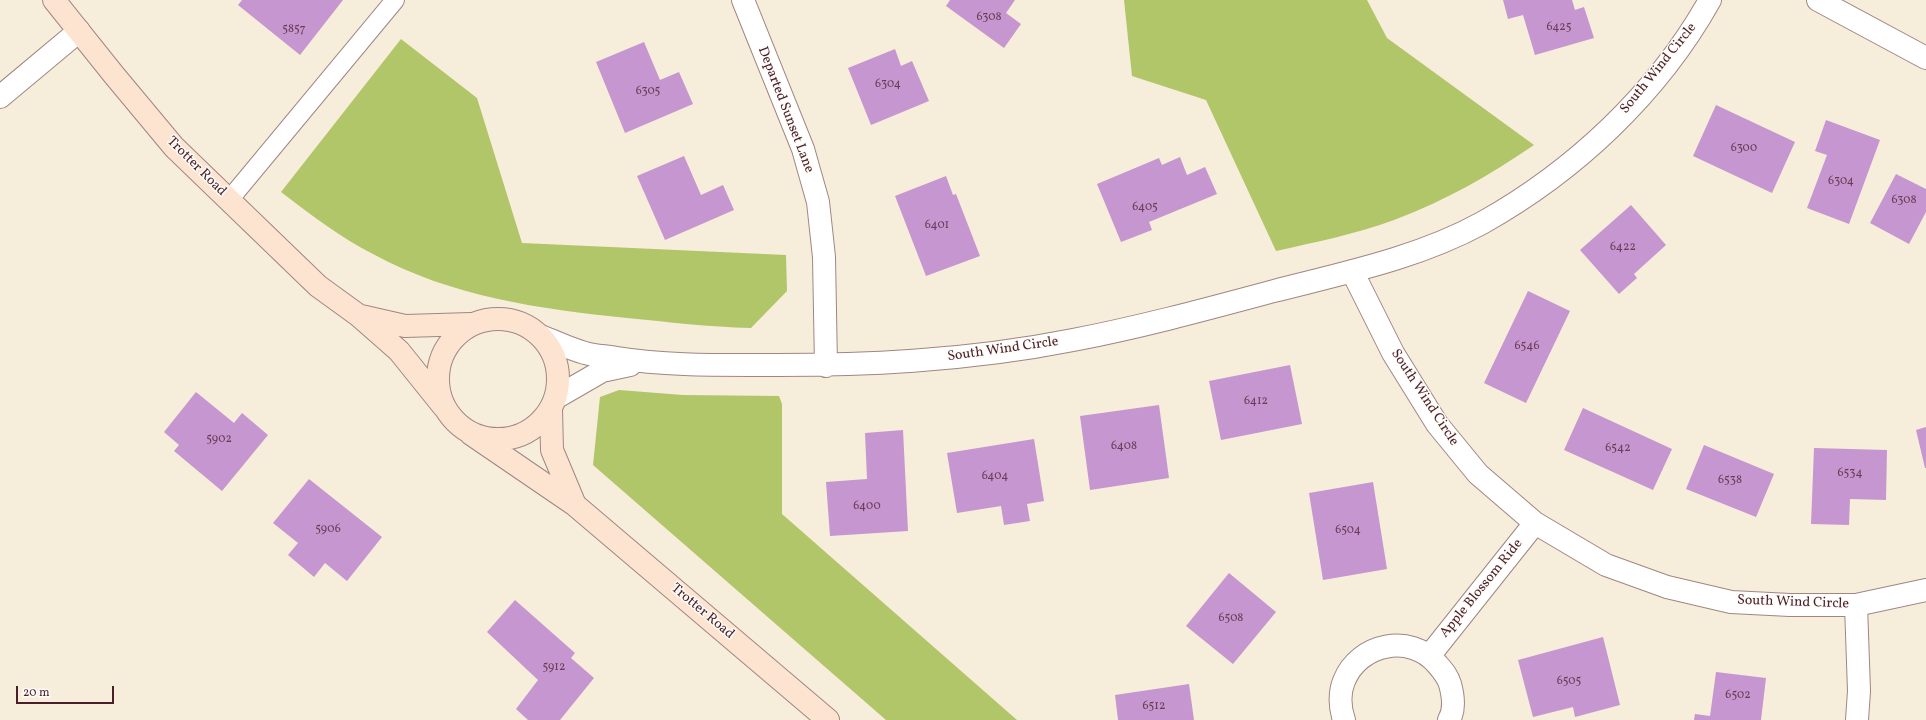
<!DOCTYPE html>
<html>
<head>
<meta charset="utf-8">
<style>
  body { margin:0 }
  #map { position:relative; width:1926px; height:720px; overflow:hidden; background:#f7eddb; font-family:Vollkorn,serif }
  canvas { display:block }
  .scale { position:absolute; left:16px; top:686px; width:98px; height:18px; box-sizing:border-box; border:2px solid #4a1f2b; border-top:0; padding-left:5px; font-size:12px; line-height:14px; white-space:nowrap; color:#4a1f2b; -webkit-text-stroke:3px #fdfcf7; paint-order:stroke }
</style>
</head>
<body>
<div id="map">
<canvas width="1926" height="720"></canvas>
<div class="scale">20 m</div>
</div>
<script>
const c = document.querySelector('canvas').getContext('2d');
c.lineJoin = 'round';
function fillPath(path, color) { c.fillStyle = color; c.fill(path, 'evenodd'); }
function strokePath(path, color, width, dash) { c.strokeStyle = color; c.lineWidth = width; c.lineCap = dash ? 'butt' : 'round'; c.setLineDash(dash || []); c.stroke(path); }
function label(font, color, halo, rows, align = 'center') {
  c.font = font + ' Vollkorn,serif'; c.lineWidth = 3; c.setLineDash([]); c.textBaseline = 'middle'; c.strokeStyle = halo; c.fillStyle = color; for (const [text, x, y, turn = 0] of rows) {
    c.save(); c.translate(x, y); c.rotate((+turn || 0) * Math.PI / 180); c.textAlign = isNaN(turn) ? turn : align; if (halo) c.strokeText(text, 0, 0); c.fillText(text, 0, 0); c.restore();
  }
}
fillPath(new Path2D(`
  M1124,0H1367L1387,38L1534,145C1490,175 1445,201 1394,220C1356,234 1316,242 1276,251L1206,100L1132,76Z
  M401,39L477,98L522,243L786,255L787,291L751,328C709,327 668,322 627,318C540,309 452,297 373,254C340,237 311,215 281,192Z
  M619,390L683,395L779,396L782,404V514L1017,720H886L593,465L600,397Z`), '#b1c569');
fillPath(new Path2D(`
  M242,0H343L300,55L238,5Z
  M950,0H1015L1006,13L1021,24L1004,48L946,6Z
  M1503,0H1572L1575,10L1584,7L1594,38L1535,55L1523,15L1508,19Z
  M644,42L660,80L679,72L693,104L625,133L596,62Z
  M895,49L901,66L912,61L929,101L871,125L848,68Z
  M1716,105L1795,142L1772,193L1693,156Z
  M1826,120L1880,140L1849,224L1807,208L1827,155L1815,151Z
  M684,156L701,195L723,185L734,210L665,240L637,176Z
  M1180,157L1187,175L1205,167L1217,194L1149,222L1152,230L1121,242L1097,184L1159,158L1162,165Z
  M1896,174L1926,189V212L1909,244L1870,223Z
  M946,176L953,195L956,194L980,256L926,276L895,196Z
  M1631,205L1666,245L1634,274L1637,278L1619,294L1580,250Z
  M1528,291L1570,311L1526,403L1484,383Z
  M1290,365L1302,424L1221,440L1209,381Z
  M196,392L234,423L242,413L268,435L222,491L174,451L179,445L164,432Z
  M1159,405L1169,478L1090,490L1080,416Z
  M1583,408L1672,449L1653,490L1564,450Z
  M1926,427V468H1925L1916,430Z
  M903,430L908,531L830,536L826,482L867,479L865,433Z
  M1034,439L1044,501L1027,504L1030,521L1004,525L1001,506L957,513L947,453Z
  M1704,445L1774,474L1756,517L1686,489Z
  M1814,448L1887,450L1886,500L1850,499L1849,525L1811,524Z
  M309,479L382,537L347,581L325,563L314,577L288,555L298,543L273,523Z
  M1373,482L1387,569L1323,580L1309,493Z
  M1229,573L1276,612L1233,664L1186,626Z
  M515,600L575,653L571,658L594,678L560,720H528L516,709L538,680L487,632Z
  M1603,637L1620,705L1575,717L1573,707L1533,717L1518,660Z
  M1716,672L1766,678L1761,720H1694L1695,714L1710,716Z
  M1189,684L1194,720H1118L1115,695Z`), '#c596d0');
const lane = new Path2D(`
  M229,200L395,0`);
const street = new Path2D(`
  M743,0L803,149L818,202L824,257L826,366
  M1818,0L1926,58
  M0,97L79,31
  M1352,271L1393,353L1437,424L1478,474L1535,523L1606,565L1667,587L1731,602L1790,605H1856L1926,590
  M543,337C556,342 570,349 585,353C595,356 606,356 617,358C661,365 707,365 752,365C860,366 967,361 1073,340C1141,327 1207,309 1274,291C1344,273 1418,258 1482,223C1575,171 1658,93 1710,0
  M557,397L602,371L630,365
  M1856,605L1859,691L1857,720
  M1430,655L1535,523
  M1344,720C1340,708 1339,693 1344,681C1359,643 1411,633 1437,664C1443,671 1447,675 1450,684C1453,695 1455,710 1449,720`);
const secondary = new Path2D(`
  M54,0L114,75L174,147L318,286L358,315L399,351L444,407
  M361,316L405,326L471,324
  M438 379a60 60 0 1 1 120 0a60 60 0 1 1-120 0Z
  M551,409L552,450L575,505
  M471,434L575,505L828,720`);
strokePath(lane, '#a08683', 20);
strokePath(street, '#a08683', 24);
strokePath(secondary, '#a08683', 24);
strokePath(lane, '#fff', 18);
strokePath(street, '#fff', 22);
strokePath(secondary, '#fde4d1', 22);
label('12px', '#693d54', null, [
  ["6308",989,18],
  ["6425",1559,28],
  ["5857",294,30],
  ["6304",888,85],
  ["6305",648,92],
  ["6300",1744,149],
  ["6304",1841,182],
  ["6308",1904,201],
  ["6405",1145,208],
  ["6401",937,226],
  ["6422",1623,248],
  ["6546",1527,347],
  ["6412",1256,402],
  ["5902",219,440],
  ["6408",1124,447],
  ["6542",1618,449],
  ["6534",1850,474],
  ["6404",995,477],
  ["6538",1730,481],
  ["6400",867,507],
  ["5906",328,530],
  ["6504",1348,531],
  ["6508",1231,619],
  ["5912",554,668],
  ["6505",1569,682],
  ["6502",1738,696],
  ["6512",1154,707]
]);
label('14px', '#4a1f2b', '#fdfcf7', [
  ["South Wind Circle",1659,69,-51],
  ["Departed Sunset Lane",785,110,69],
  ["Trotter Road",196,167,45],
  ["South Wind Circle",1003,350,-8],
  ["South Wind Circle",1424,398,57],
  ["Apple Blossom Ride",1482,589,-51],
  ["South Wind Circle",1793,603,2],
  ["Trotter Road",702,612,40]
]);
</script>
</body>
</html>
